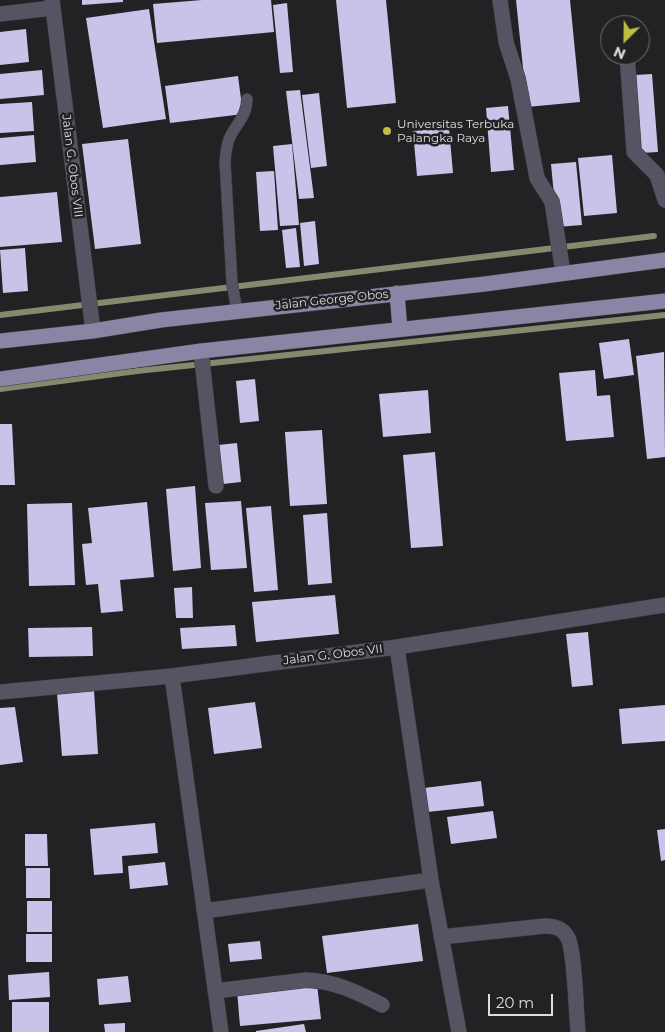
<!DOCTYPE html>
<html>
<head>
<meta charset="utf-8">
<style>
  body { margin:0 }
  #map { position:relative; width:665px; height:1032px; overflow:hidden; background:#222124; font-family:Montserrat,sans-serif }
  canvas { display:block }
  .north { position:absolute; left:600px; top:15px; width:50px; height:50px; box-sizing:border-box; background:#222124; border:1px solid #6d6d6f; border-radius:50%; rotate:203deg; font-size:14px; font-weight:700; line-height:20px; text-align:center; color:#dedee0 }
  .north::after { content:''; display:block; margin:auto; width:18px; height:22px; background:#bdbf43; clip-path:polygon(50% 0,100% 100%,50% 72%,0 100%) }
  .scale { position:absolute; left:488px; top:994px; width:65px; height:22px; box-sizing:border-box; border:2px solid #dedee0; border-top:0; padding-left:6px; font-size:15px; line-height:18px; white-space:nowrap; color:#dedee0; -webkit-text-stroke:4px #222124; paint-order:stroke }
</style>
</head>
<body>
<div id="map">
<canvas width="665" height="1032"></canvas>
<div class="north">N</div>
<div class="scale">20 m</div>
</div>
<script>
const c = document.querySelector('canvas').getContext('2d');
c.lineJoin = 'round';
function strokePath(path, color, width, dash) { c.strokeStyle = color; c.lineWidth = width; c.lineCap = dash ? 'butt' : 'round'; c.setLineDash(dash || []); c.stroke(path); }
function fillPath(path, color) { c.fillStyle = color; c.fill(path, 'evenodd'); }
function label(font, color, halo, rows, align = 'center') {
  c.font = font + ' Montserrat,sans-serif'; c.lineWidth = 5; c.setLineDash([]); c.textBaseline = 'middle'; c.strokeStyle = halo; c.fillStyle = color; for (const [text, x, y, turn = 0] of rows) {
    c.save(); c.translate(x, y); c.rotate((+turn || 0) * Math.PI / 180); c.textAlign = isNaN(turn) ? turn : align; if (halo) c.strokeText(text, 0, 0); c.fillText(text, 0, 0); c.restore();
  }
}
strokePath(new Path2D(`
  M0,315L654,236
  M0,389L137,371L665,315`), '#87896f', 6);
fillPath(new Path2D(`
  M82,0H123V2L82,5Z
  M202,0H271L274,32L157,43L153,4Z
  M336,0H386L396,103L347,108Z
  M516,0H570L580,102L527,107Z
  M287,3L293,72L280,73L273,5Z
  M149,9L166,119L103,128L86,18Z
  M26,29L29,62L0,65V32Z
  M42,70L44,95L0,99V74Z
  M652,74L658,152L641,153L635,75Z
  M238,76L243,114L170,123L165,86Z
  M300,90L314,198L299,199L286,91Z
  M319,93L327,166L311,168L302,95Z
  M32,102L34,131L0,133V104Z
  M508,106L514,170L491,172L486,108Z
  M449,128L453,173L417,176L413,131Z
  M34,135L36,162L0,165V138Z
  M128,139L141,244L95,249L82,144Z
  M292,144L299,225L280,226L273,146Z
  M612,155L617,213L584,216L578,158Z
  M576,162L582,225L557,227L551,164Z
  M274,171L278,230L260,231L256,172Z
  M57,192L62,242L0,247V197Z
  M315,221L319,264L304,266L300,223Z
  M296,228L300,267L286,268L282,230Z
  M25,248L28,291L3,293L0,250Z
  M629,339L634,375L604,379L599,343Z
  M664,352L665,457L647,459L636,356Z
  M595,370L597,396L610,395L614,437L566,441L559,373Z
  M255,379L259,421L240,423L236,381Z
  M428,390L431,433L383,437L379,394Z
  M0,424H12L15,485H0Z
  M322,430L327,504L290,506L285,432Z
  M237,443L241,482L223,484L218,445Z
  M435,452L443,546L411,548L403,455Z
  M195,486L201,568L173,571L166,489Z
  M241,501L247,568L211,570L205,503Z
  M147,502L154,577L120,580L123,611L101,613L98,584L86,585L82,544L92,543L88,508Z
  M72,503L75,585L29,586L27,504Z
  M271,506L278,590L254,592L246,508Z
  M327,513L332,583L308,585L303,515Z
  M192,587L193,618H176L174,588Z
  M335,595L339,634L256,642L252,602Z
  M235,625L237,646L182,649L180,628Z
  M92,627L93,656L29,657L28,628Z
  M588,632L593,685L572,687L566,634Z
  M94,690L98,754L62,756L57,693Z
  M255,702L262,748L214,754L208,708Z
  M665,705V741L622,744L619,709Z
  M15,707L23,762L0,765V708Z
  M481,781L484,806L427,812L424,788Z
  M493,811L497,838L451,844L447,817Z
  M155,823L158,853L122,856L123,873L94,875L90,829Z
  M665,829V860L661,861L657,830Z
  M25,834H47L48,866H25Z
  M165,862L168,885L130,889L128,866Z
  M26,868H50V898H26Z
  M27,901H52V932H27Z
  M418,924L423,961L327,973L322,936Z
  M26,934H52V962H26Z
  M260,941L262,959L230,962L228,944Z
  M49,972L50,997L9,1000L8,975Z
  M128,976L131,1002L99,1005L97,979Z
  M317,984L321,1019L240,1026L237,991Z
  M12,1002H49V1032H12Z
  M125,1023V1032H105L104,1024Z
  M304,1024L306,1032H256V1031Z`), '#cbc2ea');
const lane = new Path2D(`
  M237,311L232,283L225,162C226,153 226,144 231,135C238,122 247,115 247,99`);
const street = new Path2D(`
  M52,0L93,331
  M500,0L506,42L518,79L537,178L552,202L563,273
  M0,14L52,8
  M627,55L634,152L657,175L665,200
  M201,351L216,486
  M397,647L431,880L459,1032
  M172,676L221,1032
  M0,692L172,676L397,647L665,605
  M204,911L431,880
  M441,937L545,926C555,926 563,928 568,938C575,953 576,1012 578,1032
  M215,991L306,980C334,981 357,992 382,1005`);
const primary = new Path2D(`
  M397,293L400,329
  M0,341L93,331L161,320L485,284L665,260
  M0,379L201,351L665,301`);
strokePath(lane, '#3c3b3e', 12);
strokePath(street, '#3c3b3e', 16);
strokePath(primary, '#3c3b3e', 16);
strokePath(lane, '#565363', 11);
strokePath(street, '#565363', 15);
strokePath(primary, '#8b84a4', 15);
for (const [x, y, r, color] of [
  [387,131,5,"#bdbf43"]
]) { const dot = new Path2D(); dot.arc(x, y, r, 0, 2 * Math.PI); c.fillStyle = color; c.fill(dot); strokePath(dot, '#222124', 2); }
label('12px', '#dedee0', '#222124', [
  ["Universitas Terbuka",397,124],
  ["Palangka Raya",397,138]
], 'left');
label('12px', '#dedee0', '#222124', [
  ["Jalan G. Obos VIII",72,166,83],
  ["Jalan George Obos",332,300,-6],
  ["Jalan G. Obos VII",333,655,-7]
]);
</script>
</body>
</html>
